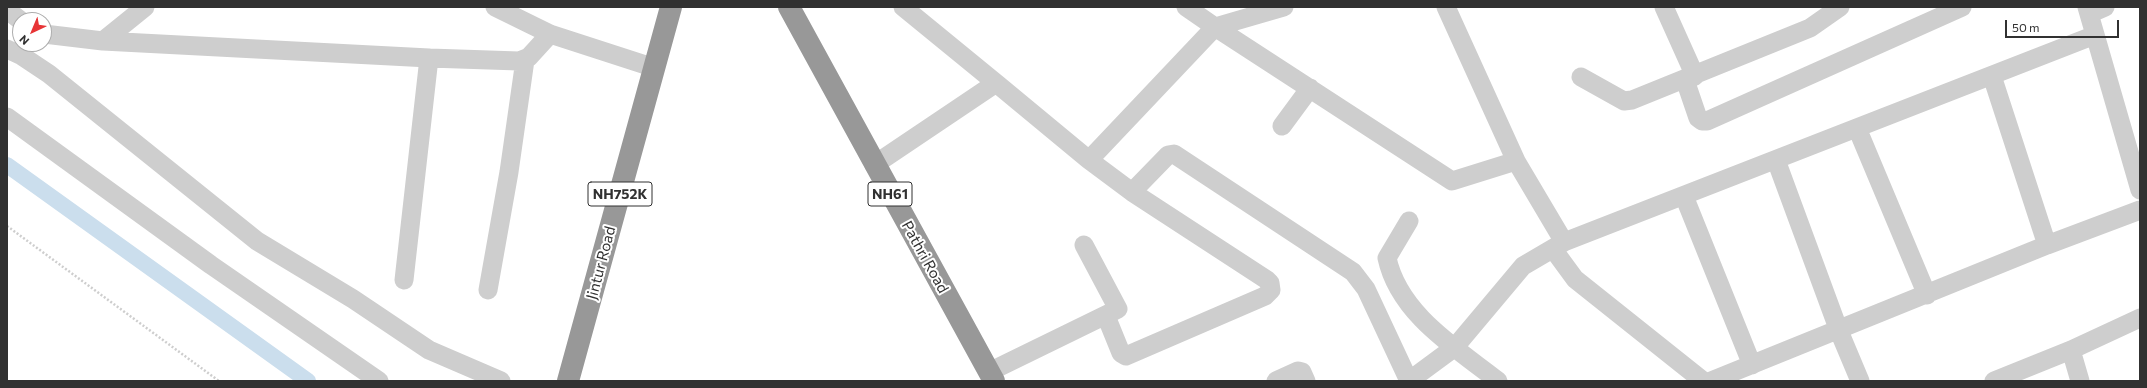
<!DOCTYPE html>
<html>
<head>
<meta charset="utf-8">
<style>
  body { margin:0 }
  #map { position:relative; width:2147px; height:388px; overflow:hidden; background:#fff; font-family:Commissioner,sans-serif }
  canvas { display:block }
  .frame { position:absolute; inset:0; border:8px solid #313131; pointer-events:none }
  .north { position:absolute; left:12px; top:12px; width:40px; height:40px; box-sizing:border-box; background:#fff; border:1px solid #adadad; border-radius:50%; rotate:224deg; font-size:11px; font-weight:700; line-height:16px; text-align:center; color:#313131 }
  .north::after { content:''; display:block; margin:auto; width:14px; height:18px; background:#e73436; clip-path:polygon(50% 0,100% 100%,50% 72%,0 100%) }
  .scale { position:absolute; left:2005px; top:20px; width:114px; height:18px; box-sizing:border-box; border:2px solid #313131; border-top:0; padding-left:5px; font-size:12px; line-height:14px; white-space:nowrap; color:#313131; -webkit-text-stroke:3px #fff; paint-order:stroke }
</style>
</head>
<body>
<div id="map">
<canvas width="2147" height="388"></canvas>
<div class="frame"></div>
<div class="north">N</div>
<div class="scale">50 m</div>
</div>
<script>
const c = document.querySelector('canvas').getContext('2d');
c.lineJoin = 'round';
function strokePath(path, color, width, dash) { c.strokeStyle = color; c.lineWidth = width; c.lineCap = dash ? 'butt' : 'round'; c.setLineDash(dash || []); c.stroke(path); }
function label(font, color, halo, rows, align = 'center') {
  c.font = font + ' Commissioner,sans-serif'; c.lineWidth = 4; c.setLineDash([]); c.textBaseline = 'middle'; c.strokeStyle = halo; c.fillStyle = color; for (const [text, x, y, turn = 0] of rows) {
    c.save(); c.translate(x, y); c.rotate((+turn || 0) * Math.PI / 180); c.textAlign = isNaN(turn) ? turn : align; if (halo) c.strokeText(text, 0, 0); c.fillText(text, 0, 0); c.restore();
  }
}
strokePath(new Path2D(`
  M7,165L308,381`), '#cbdeed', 16);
strokePath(new Path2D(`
  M7,226L219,381`), '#cecece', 2.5, [2, 2]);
strokePath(new Path2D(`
  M495,7L550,34L655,68
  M903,7L996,83
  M1446,7L1516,161
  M1664,7L1695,76
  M2087,7L2140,190
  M7,10L20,20
  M2089,14L2105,7
  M1215,27L1452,181L1516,161L1564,242L2095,35
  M1215,27L1284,7
  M44,34L103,41L429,58L519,61L529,57L550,34
  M103,41L145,7
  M7,49L22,56L49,74L257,241L353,299L429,350L501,381
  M1992,76L2047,245
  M1581,77L1624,101L1632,100L1810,28L1840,7
  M1685,80L1698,118L1702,121H1707L1962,7
  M7,117L211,265L379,381
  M1282,126L1310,88
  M1857,128L1927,295
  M1089,160L1132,192L1267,280L1270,283L1271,290L1265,296L1126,356L1121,353L1106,316
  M1776,160L1839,331L1860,381
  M874,165L996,83L1089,160L1215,27L1186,7
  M1132,192L1168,155L1174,154L1353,272L1366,289L1409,381
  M1684,196L1752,365
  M1409,221L1387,258C1399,314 1456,348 1498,381
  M1553,249L1575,279L1703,381
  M404,280L429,58
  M488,290L509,172L525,60
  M2071,350L2080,381
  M989,372L1118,309L1084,245
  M1276,381L1298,371L1302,372L1306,381
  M1409,381L1455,347L1523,266L1564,242
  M1711,381L2047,245L2140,210
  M1994,381L2071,350L2140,318`), '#cecece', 19);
strokePath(new Path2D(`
  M789,7L994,381
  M568,381L671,7`), '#989898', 22);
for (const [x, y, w] of [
  [620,194,64],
  [890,194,44]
]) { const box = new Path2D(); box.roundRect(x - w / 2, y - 12, w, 24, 3); c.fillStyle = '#fff'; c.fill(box); strokePath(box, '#313131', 1); }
label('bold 14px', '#313131', null, [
  ["NH752K",620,194],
  ["NH61",890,194]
]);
label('15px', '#313131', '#fff', [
  ["Pathri Road",925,257,61],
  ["Jintur Road",601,263,-75]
]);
</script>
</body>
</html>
